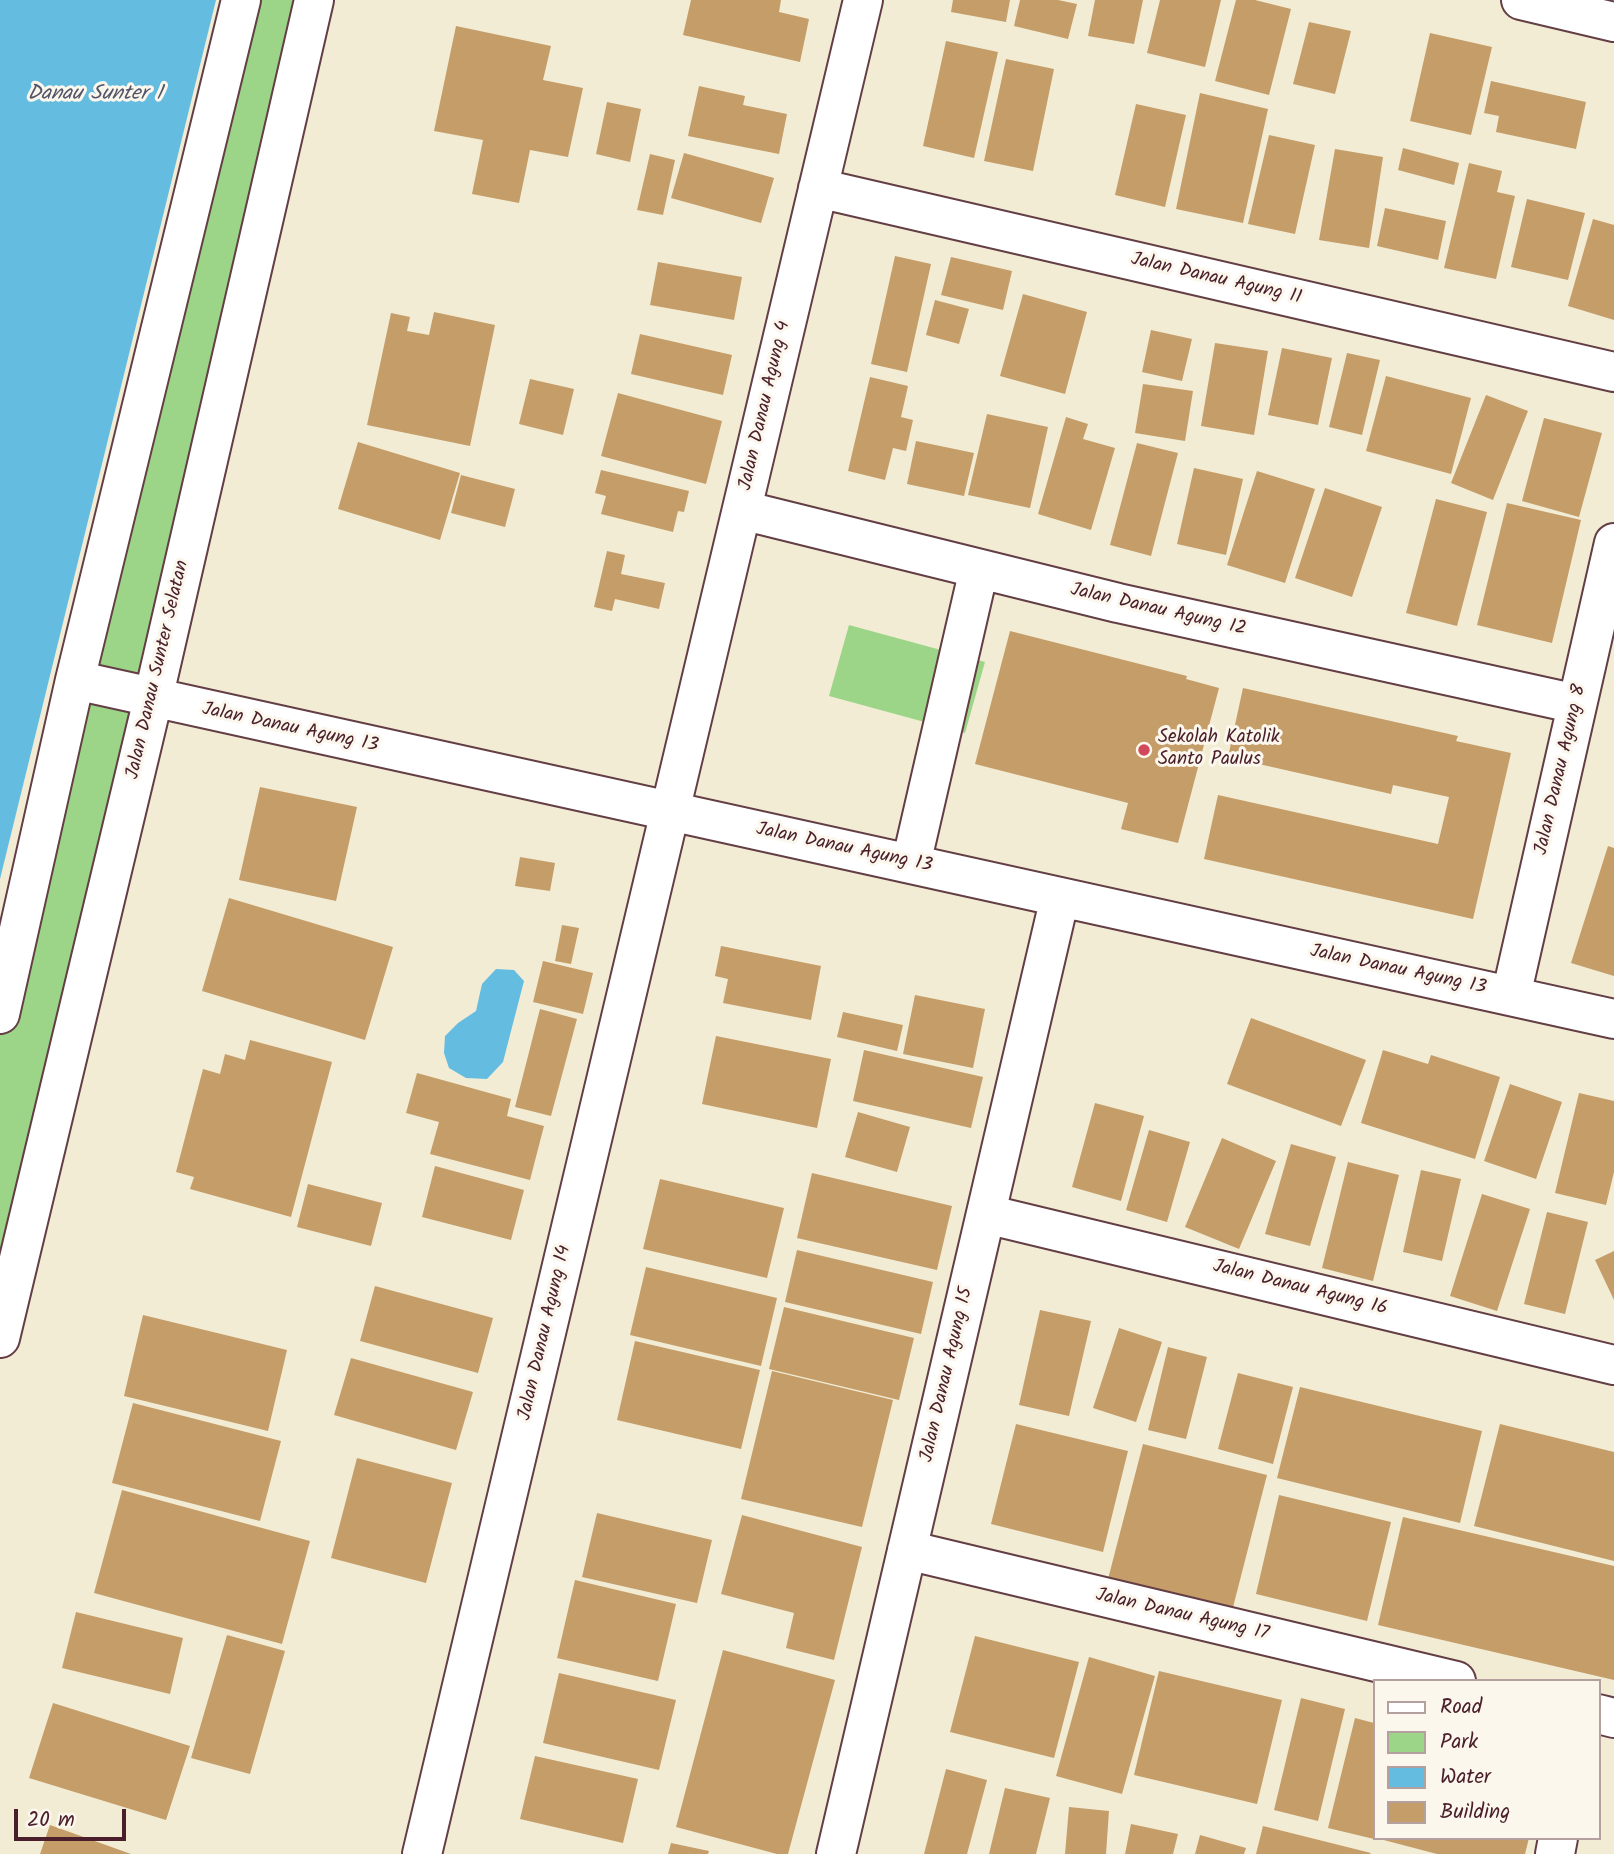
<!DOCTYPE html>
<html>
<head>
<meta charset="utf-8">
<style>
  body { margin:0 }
  #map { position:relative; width:1614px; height:1854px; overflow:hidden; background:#f2ecd5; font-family:Kalam,sans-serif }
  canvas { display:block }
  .legend { position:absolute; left:1373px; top:1679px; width:228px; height:161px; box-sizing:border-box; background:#fbf7ec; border:2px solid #b4a19f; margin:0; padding:9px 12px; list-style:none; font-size:21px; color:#4a1f2b }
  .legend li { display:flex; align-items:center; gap:14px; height:35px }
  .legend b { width:35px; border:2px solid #b4a19f }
  .scale { position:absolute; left:14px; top:1809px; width:112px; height:32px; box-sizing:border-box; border:4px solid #4a1f2b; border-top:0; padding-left:9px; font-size:21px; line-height:24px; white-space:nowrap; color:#4a1f2b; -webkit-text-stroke:5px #fbf7ec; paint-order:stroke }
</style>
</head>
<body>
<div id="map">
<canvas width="1614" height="1854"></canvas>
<ul class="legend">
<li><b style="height:9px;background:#fff"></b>Road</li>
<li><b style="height:19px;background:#9cd588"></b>Park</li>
<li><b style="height:19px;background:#64bde1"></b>Water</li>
<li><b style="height:19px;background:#c59d68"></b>Building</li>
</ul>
<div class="scale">20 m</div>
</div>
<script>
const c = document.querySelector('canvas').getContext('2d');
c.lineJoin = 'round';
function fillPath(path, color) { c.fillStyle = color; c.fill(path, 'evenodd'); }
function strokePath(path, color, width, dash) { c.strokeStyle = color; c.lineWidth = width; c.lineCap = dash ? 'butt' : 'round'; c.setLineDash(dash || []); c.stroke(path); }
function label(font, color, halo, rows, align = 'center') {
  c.font = font + ' Kalam,sans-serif'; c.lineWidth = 6; c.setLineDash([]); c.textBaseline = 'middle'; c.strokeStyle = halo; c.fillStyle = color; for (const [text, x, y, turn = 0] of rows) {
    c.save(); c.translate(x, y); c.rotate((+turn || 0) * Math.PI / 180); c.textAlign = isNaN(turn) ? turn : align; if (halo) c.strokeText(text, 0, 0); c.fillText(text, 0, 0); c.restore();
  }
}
fillPath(new Path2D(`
  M241,0H314L0,1339V1014Z
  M849,625L985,662L965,733L829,696Z`), '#9cd588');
fillPath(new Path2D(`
  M0,0H216L0,879Z
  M496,969L514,970L524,981L503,1062L487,1079L466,1078L449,1068L444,1053L445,1036L458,1023L476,1011L482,984Z`), '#64bde1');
fillPath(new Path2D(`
  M691,0H781L779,12L809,19L800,62L683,35Z
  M953,0H1010L1006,22L951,12Z
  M1020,0H1058L1077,4L1068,39L1014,26Z
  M1095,0H1143L1134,44L1088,36Z
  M1160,0H1221L1205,67L1147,53Z
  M1236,0H1255L1291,9L1269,95L1215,81Z
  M1309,22L1351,31L1335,94L1293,84Z
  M456,26L551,46L543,80L583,88L568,157L530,150L519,203L472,194L483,140L434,131Z
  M1430,33L1492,47L1471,135L1410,121Z
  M946,41L998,52L974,158L923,146Z
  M1006,59L1054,69L1033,171L984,161Z
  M1491,81L1586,102L1576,149L1496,132L1499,116L1484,113Z
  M699,86L745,96L743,105L787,114L779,154L688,136Z
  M1200,93L1268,109L1243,223L1176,209Z
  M607,102L641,109L630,162L596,154Z
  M1136,104L1186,115L1165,207L1115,195Z
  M1269,135L1315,145L1295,234L1248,224Z
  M1403,148L1459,163L1454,185L1398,170Z
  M1335,149L1383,157L1369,248L1319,240Z
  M684,153L774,178L761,223L671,198Z
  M650,154L675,160L663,215L637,210Z
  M1469,163L1502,171L1497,192L1515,196L1496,279L1444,268Z
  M1527,199L1585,213L1568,280L1511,267Z
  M1385,208L1446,221L1438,260L1377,246Z
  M1593,219L1614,225V320L1568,306Z
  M895,256L931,264L907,372L871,364Z
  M951,257L1012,271L1003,310L941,295Z
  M658,262L742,277L734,320L650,305Z
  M1023,294L1087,312L1065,394L1000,376Z
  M935,300L969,309L959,344L926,335Z
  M434,312L495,325L470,446L367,425L391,313L410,317L407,331L429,335Z
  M1151,330L1192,339L1182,381L1142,372Z
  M640,334L732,355L723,395L631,374Z
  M1215,343L1268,351L1254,435L1201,426Z
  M1282,348L1332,358L1318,425L1268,415Z
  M1347,353L1380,360L1362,435L1329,427Z
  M1386,376L1471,398L1451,474L1366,451Z
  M870,377L908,386L901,417L913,420L906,451L893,448L885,480L848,471Z
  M530,379L574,389L563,435L519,424Z
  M1143,384L1193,391L1185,441L1135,433Z
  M618,393L722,421L706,484L601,456Z
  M1486,395L1528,411L1493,500L1451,483Z
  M987,414L1048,427L1030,508L968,495Z
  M1066,417L1088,424L1083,439L1115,448L1091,530L1038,514Z
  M1544,418L1602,433L1579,517L1522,501Z
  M916,441L974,453L964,496L907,484Z
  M358,442L460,473L440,540L338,509Z
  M1137,443L1178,453L1151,556L1110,545Z
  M1194,468L1243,479L1226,555L1177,544Z
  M601,470L689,491L684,512L678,511L673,532L601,514L606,496L595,493Z
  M1257,471L1315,489L1285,583L1227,565Z
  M461,475L515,489L505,527L451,513Z
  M1325,488L1382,507L1352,597L1295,578Z
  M1436,499L1487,512L1457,626L1406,613Z
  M1507,503L1581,520L1552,643L1477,625Z
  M607,551L625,555L621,574L665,583L659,609L615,599L612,611L594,607Z
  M1010,631L1187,676L1186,679L1219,688L1178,843L1121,829L1128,803L975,764Z
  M1243,688L1458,736L1456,741L1511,753L1473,919L1204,859L1218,795L1438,844L1449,797L1393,785L1391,794L1228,757Z
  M260,787L357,807L336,901L239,880Z
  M1608,846L1614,848V976L1571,963Z
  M520,857L555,863L550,891L515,886Z
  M229,898L393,947L365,1040L202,991Z
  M562,925L579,928L571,964L555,961Z
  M721,946L821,966L811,1020L723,1003L728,979L715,976Z
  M543,961L593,973L583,1014L533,1002Z
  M915,995L985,1009L973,1068L903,1054Z
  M540,1009L577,1019L551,1116L515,1107Z
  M843,1012L903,1025L897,1051L837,1037Z
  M1251,1018L1366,1060L1341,1126L1227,1084Z
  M716,1036L831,1059L817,1128L702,1104Z
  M250,1040L332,1062L291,1217L190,1189L194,1177L176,1172L203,1069L220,1074L225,1054L245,1060Z
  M864,1050L983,1077L971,1128L853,1101Z
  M1383,1050L1428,1064L1431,1055L1500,1077L1475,1159L1361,1123Z
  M417,1073L511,1099L507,1116L544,1126L530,1180L430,1154L439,1122L406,1113Z
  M1510,1084L1562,1102L1536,1179L1484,1161Z
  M1579,1093L1614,1101V1172L1606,1205L1555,1193Z
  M1095,1103L1144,1116L1121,1201L1072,1187Z
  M858,1112L910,1127L897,1172L845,1157Z
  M1149,1130L1190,1142L1167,1222L1126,1210Z
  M1222,1138L1276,1161L1239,1249L1185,1227Z
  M1291,1144L1336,1157L1310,1246L1265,1234Z
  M1348,1162L1399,1175L1373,1281L1322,1268Z
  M435,1166L524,1190L511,1240L422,1217Z
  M1421,1170L1461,1179L1442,1261L1403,1252Z
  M812,1173L952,1206L937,1270L797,1238Z
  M660,1179L784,1208L767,1278L643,1249Z
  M308,1184L382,1203L371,1246L297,1227Z
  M1482,1194L1530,1209L1497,1311L1450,1296Z
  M1547,1212L1588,1222L1565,1314L1524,1304Z
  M797,1250L933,1282L921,1334L785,1302Z
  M1614,1251V1300L1595,1260Z
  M646,1267L777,1298L761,1366L630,1335Z
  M375,1286L493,1318L478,1373L360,1341Z
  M784,1307L914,1338L899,1400L769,1369Z
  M1040,1310L1091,1321L1069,1416L1019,1405Z
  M143,1315L287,1350L268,1431L124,1396Z
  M1119,1328L1162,1342L1136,1422L1093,1408Z
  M635,1341L760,1370L741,1449L617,1420Z
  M1168,1347L1207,1357L1186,1439L1148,1430Z
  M351,1358L473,1392L456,1450L334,1415Z
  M772,1371L893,1400L862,1527L741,1499Z
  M1238,1373L1293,1387L1273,1464L1218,1449Z
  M1300,1387L1482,1431L1460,1523L1277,1478Z
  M133,1403L281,1441L260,1521L112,1483Z
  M1016,1424L1128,1451L1103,1552L991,1524Z
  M1500,1424L1614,1452V1561L1474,1526Z
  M1143,1444L1267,1475L1231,1615L1107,1583Z
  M357,1458L452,1483L426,1583L331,1558Z
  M122,1490L310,1541L282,1644L94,1593Z
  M1279,1495L1391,1522L1367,1621L1256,1594Z
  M597,1513L712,1540L697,1603L582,1577Z
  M742,1515L862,1547L834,1660L786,1648L794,1613L721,1594Z
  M1403,1517L1614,1566V1680L1378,1625Z
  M575,1580L676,1604L658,1681L557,1658Z
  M76,1612L183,1638L170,1694L62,1668Z
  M227,1635L285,1651L250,1774L191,1758Z
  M975,1636L1079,1662L1054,1758L950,1732Z
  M723,1650L835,1680L788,1854H777L676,1827Z
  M1089,1657L1155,1676L1122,1794L1056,1776Z
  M1159,1671L1282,1700L1257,1804L1134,1775Z
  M559,1673L676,1700L659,1770L543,1743Z
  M1301,1698L1345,1709L1318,1821L1274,1810Z
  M53,1703L190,1746L166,1820L29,1778Z
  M1355,1718L1374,1723V1839L1328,1828Z
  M535,1756L638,1779L623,1843L520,1819Z
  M946,1769L987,1780L967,1854H924Z
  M1005,1788L1050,1798L1036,1854H989Z
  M1069,1807L1109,1811L1106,1854H1065Z
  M1131,1824L1178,1834L1173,1854H1125Z
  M50,1825L131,1854H40Z
  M1263,1826L1371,1853L1370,1854H1256Z
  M1200,1835L1246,1848L1244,1854H1195Z
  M1376,1838H1529L1525,1854H1437Z
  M671,1843L709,1851L708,1854H668Z`), '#c59d68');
const minor = new Path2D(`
  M1521,0L1614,22
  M818,188L1614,372
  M742,510L1118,603L1577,704
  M75,680L1614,1019
  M911,864L979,569
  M1511,996L1614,543
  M0,1014L75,680L241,0
  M986,1214L1614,1365
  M0,1338L153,699L314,0
  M907,1550L1456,1681
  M1598,1714L1614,1718
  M422,1854L863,0
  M836,1854L1060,897
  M1555,1854L1558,1838`);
strokePath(minor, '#633e44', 42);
strokePath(minor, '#fff', 38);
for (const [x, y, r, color] of [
  [1144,750,7,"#d1495b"]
]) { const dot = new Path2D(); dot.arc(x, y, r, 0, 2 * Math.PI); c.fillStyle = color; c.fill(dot); strokePath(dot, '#fbf7ec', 2.5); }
label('19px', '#4a1f2b', '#fbf7ec', [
  ["Jalan Danau Agung 11",1216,280,13],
  ["Jalan Danau Agung 4",766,406,-77],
  ["Jalan Danau Agung 12",1158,611,13],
  ["Jalan Danau Sunter Selatan",159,670,-77],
  ["Jalan Danau Agung 13",290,729,12],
  ["Jalan Danau Agung 8",1562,770,-77],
  ["Jalan Danau Agung 13",844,849,12],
  ["Jalan Danau Agung 13",1398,971,12],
  ["Jalan Danau Agung 16",1300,1289,14],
  ["Jalan Danau Agung 14",546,1333,-77],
  ["Jalan Danau Agung 15",948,1375,-77],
  ["Jalan Danau Agung 17",1182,1616,13]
]);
label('19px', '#4a1f2b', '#fbf7ec', [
  ["Sekolah Katolik",1158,739],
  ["Santo Paulus",1158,761]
], 'left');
label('italic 21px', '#53566b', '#fbf7ec', [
  ["Danau Sunter 1",95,95]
]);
</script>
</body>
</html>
